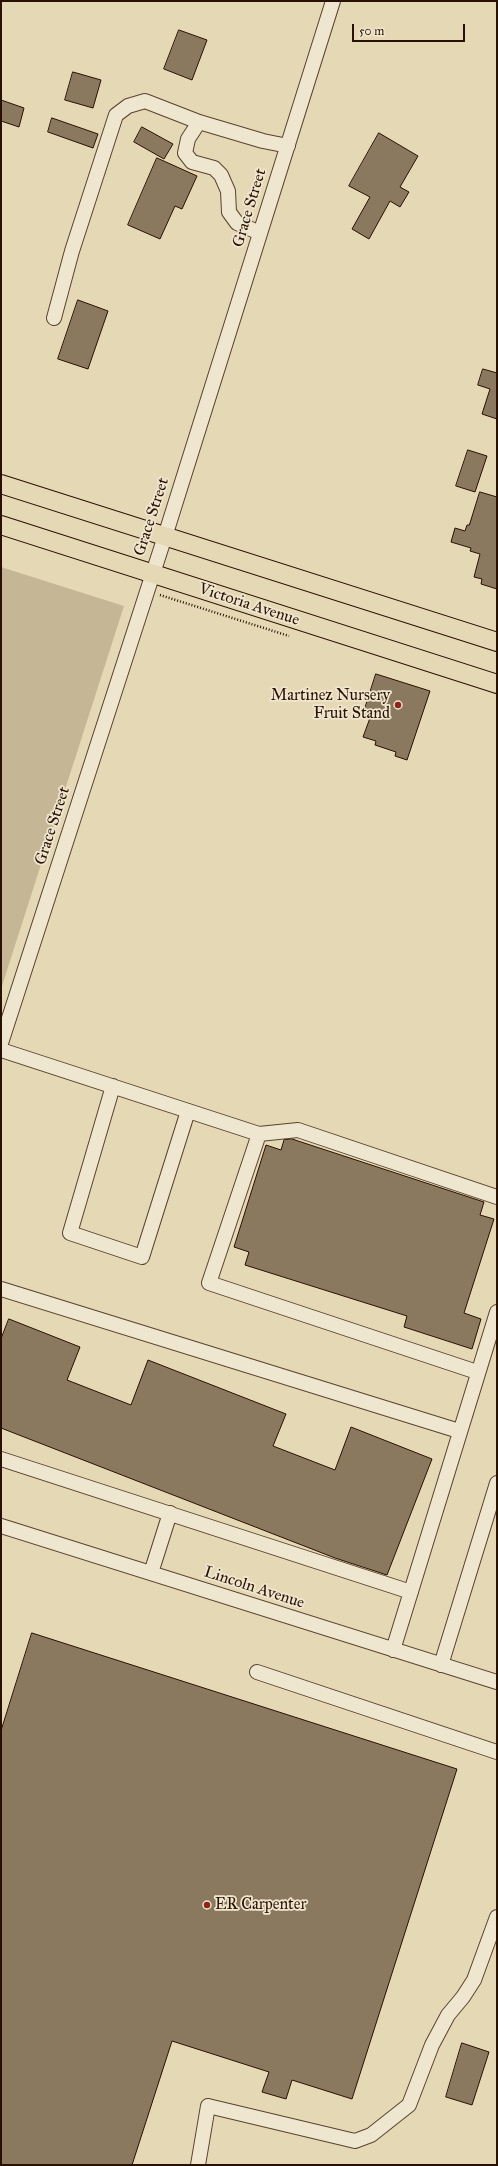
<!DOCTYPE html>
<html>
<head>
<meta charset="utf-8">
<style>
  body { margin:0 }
  #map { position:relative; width:498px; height:2166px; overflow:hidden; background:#e5d9b5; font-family:"IM FELL Great Primer",serif }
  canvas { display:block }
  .frame { position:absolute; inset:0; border:2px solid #2a1001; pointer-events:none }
  .scale { position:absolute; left:352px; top:24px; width:113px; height:18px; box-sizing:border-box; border:2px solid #2a1001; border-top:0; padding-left:5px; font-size:12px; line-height:14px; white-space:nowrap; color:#2a1001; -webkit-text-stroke:3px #eee6cf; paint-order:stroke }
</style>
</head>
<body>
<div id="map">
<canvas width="498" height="2166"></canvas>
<div class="frame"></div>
<div class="scale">50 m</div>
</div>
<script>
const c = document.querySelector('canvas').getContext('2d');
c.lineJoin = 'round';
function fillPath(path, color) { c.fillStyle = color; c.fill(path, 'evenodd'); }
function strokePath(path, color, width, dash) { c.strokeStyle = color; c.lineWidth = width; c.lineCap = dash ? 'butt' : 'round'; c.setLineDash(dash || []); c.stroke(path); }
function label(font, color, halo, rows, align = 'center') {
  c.font = font + ' "IM FELL Great Primer",serif'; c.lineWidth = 3.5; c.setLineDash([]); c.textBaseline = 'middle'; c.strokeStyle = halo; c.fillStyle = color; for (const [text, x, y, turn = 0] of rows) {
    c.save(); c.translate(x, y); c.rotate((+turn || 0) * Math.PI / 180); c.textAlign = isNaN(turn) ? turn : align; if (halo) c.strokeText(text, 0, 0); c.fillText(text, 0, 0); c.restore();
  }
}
fillPath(new Path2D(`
  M1,567L124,606L1,989Z`), '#c5b796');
const building = new Path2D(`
  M179,30L207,40L192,80L164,69Z
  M73,72L101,80L93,108L65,100Z
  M1,100L24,108L19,127L1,121Z
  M52,118L98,134L93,148L48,132Z
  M142,127L173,144L164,159L134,142Z
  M379,133L418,156L400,187L409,192L400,207L390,201L369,239L352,229L370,197L349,186Z
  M157,158L197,176L182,209L175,206L160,239L128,225Z
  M78,300L108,311L88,369L58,359Z
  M483,369L497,373V419L482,414L490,389L478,385Z
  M468,450L487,456L475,492L456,486Z
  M480,492L497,497V589L481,584L482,579L474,577L480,554L470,551L471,548L451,542L455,528L465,531L467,525H469Z
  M376,674L430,691L407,760L395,756L396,752L375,745L376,741L363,737L370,718L363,715Z
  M292,1139L484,1202L480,1215L494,1219L464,1313L481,1319L472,1349L404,1327L407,1316L245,1265L249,1252L234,1247L266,1145L281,1150L284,1140Z
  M9,1319L80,1347L67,1380L131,1405L148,1360L286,1414L273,1446L335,1470L351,1427L432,1459L387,1575L335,1558L1,1428V1339Z
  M32,1633L457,1769L352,2099L292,2080L286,2099L262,2092L269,2072L172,2041L132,2165H1V1731Z
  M462,2043L489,2052L472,2105L446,2097Z`);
fillPath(building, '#8b795f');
strokePath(building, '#2a1001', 1);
const minor = new Path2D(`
  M260,233L237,223L229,212L228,191L221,175L214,168L192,162L185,153L188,139L199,122L263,141L288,146
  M54,318L72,251L116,115L128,106L145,101L199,122
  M1,1043L167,530L333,1
  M1,1050L259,1134
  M113,1086L70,1233L142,1257L188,1111
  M1,1289L459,1431
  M477,1372L209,1283L259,1134L298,1130L497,1197
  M1,1459L411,1592
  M1,1526L497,1682
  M151,1573L170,1513
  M393,1650L497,1312
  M441,1665L497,1483
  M257,1672L497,1752
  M198,2165L208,2106L355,2141L371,2135L409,2105L432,2045L448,2015L463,1997L474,1980L497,1917`);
const major = new Path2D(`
  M1,484L497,642
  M1,525L497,684`);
strokePath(minor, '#59422e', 16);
strokePath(major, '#2a1001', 20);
strokePath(new Path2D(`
  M160,595L289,636`), '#2a1001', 2.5, [1, 2]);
strokePath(minor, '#eee6cf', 14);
strokePath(major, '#e5d9b5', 18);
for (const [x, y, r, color] of [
  [398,705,4,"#8f2418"],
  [207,1905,4,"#8f2418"]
]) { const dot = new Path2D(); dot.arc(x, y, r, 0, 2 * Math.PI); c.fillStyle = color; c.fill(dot); strokePath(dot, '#eee6cf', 1.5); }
label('16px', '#2a1001', '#eee6cf', [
  ["Grace Street",250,208,-73],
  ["Grace Street",152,517,-72],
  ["Victoria Avenue",249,605,18],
  ["Grace Street",53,826,-72],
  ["Lincoln Avenue",254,1588,18]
]);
label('16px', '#2a1001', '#eee6cf', [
  ["Martinez Nursery",390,696],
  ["Fruit Stand",390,714],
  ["ER Carpenter",215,1905,"left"]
], 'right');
</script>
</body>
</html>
